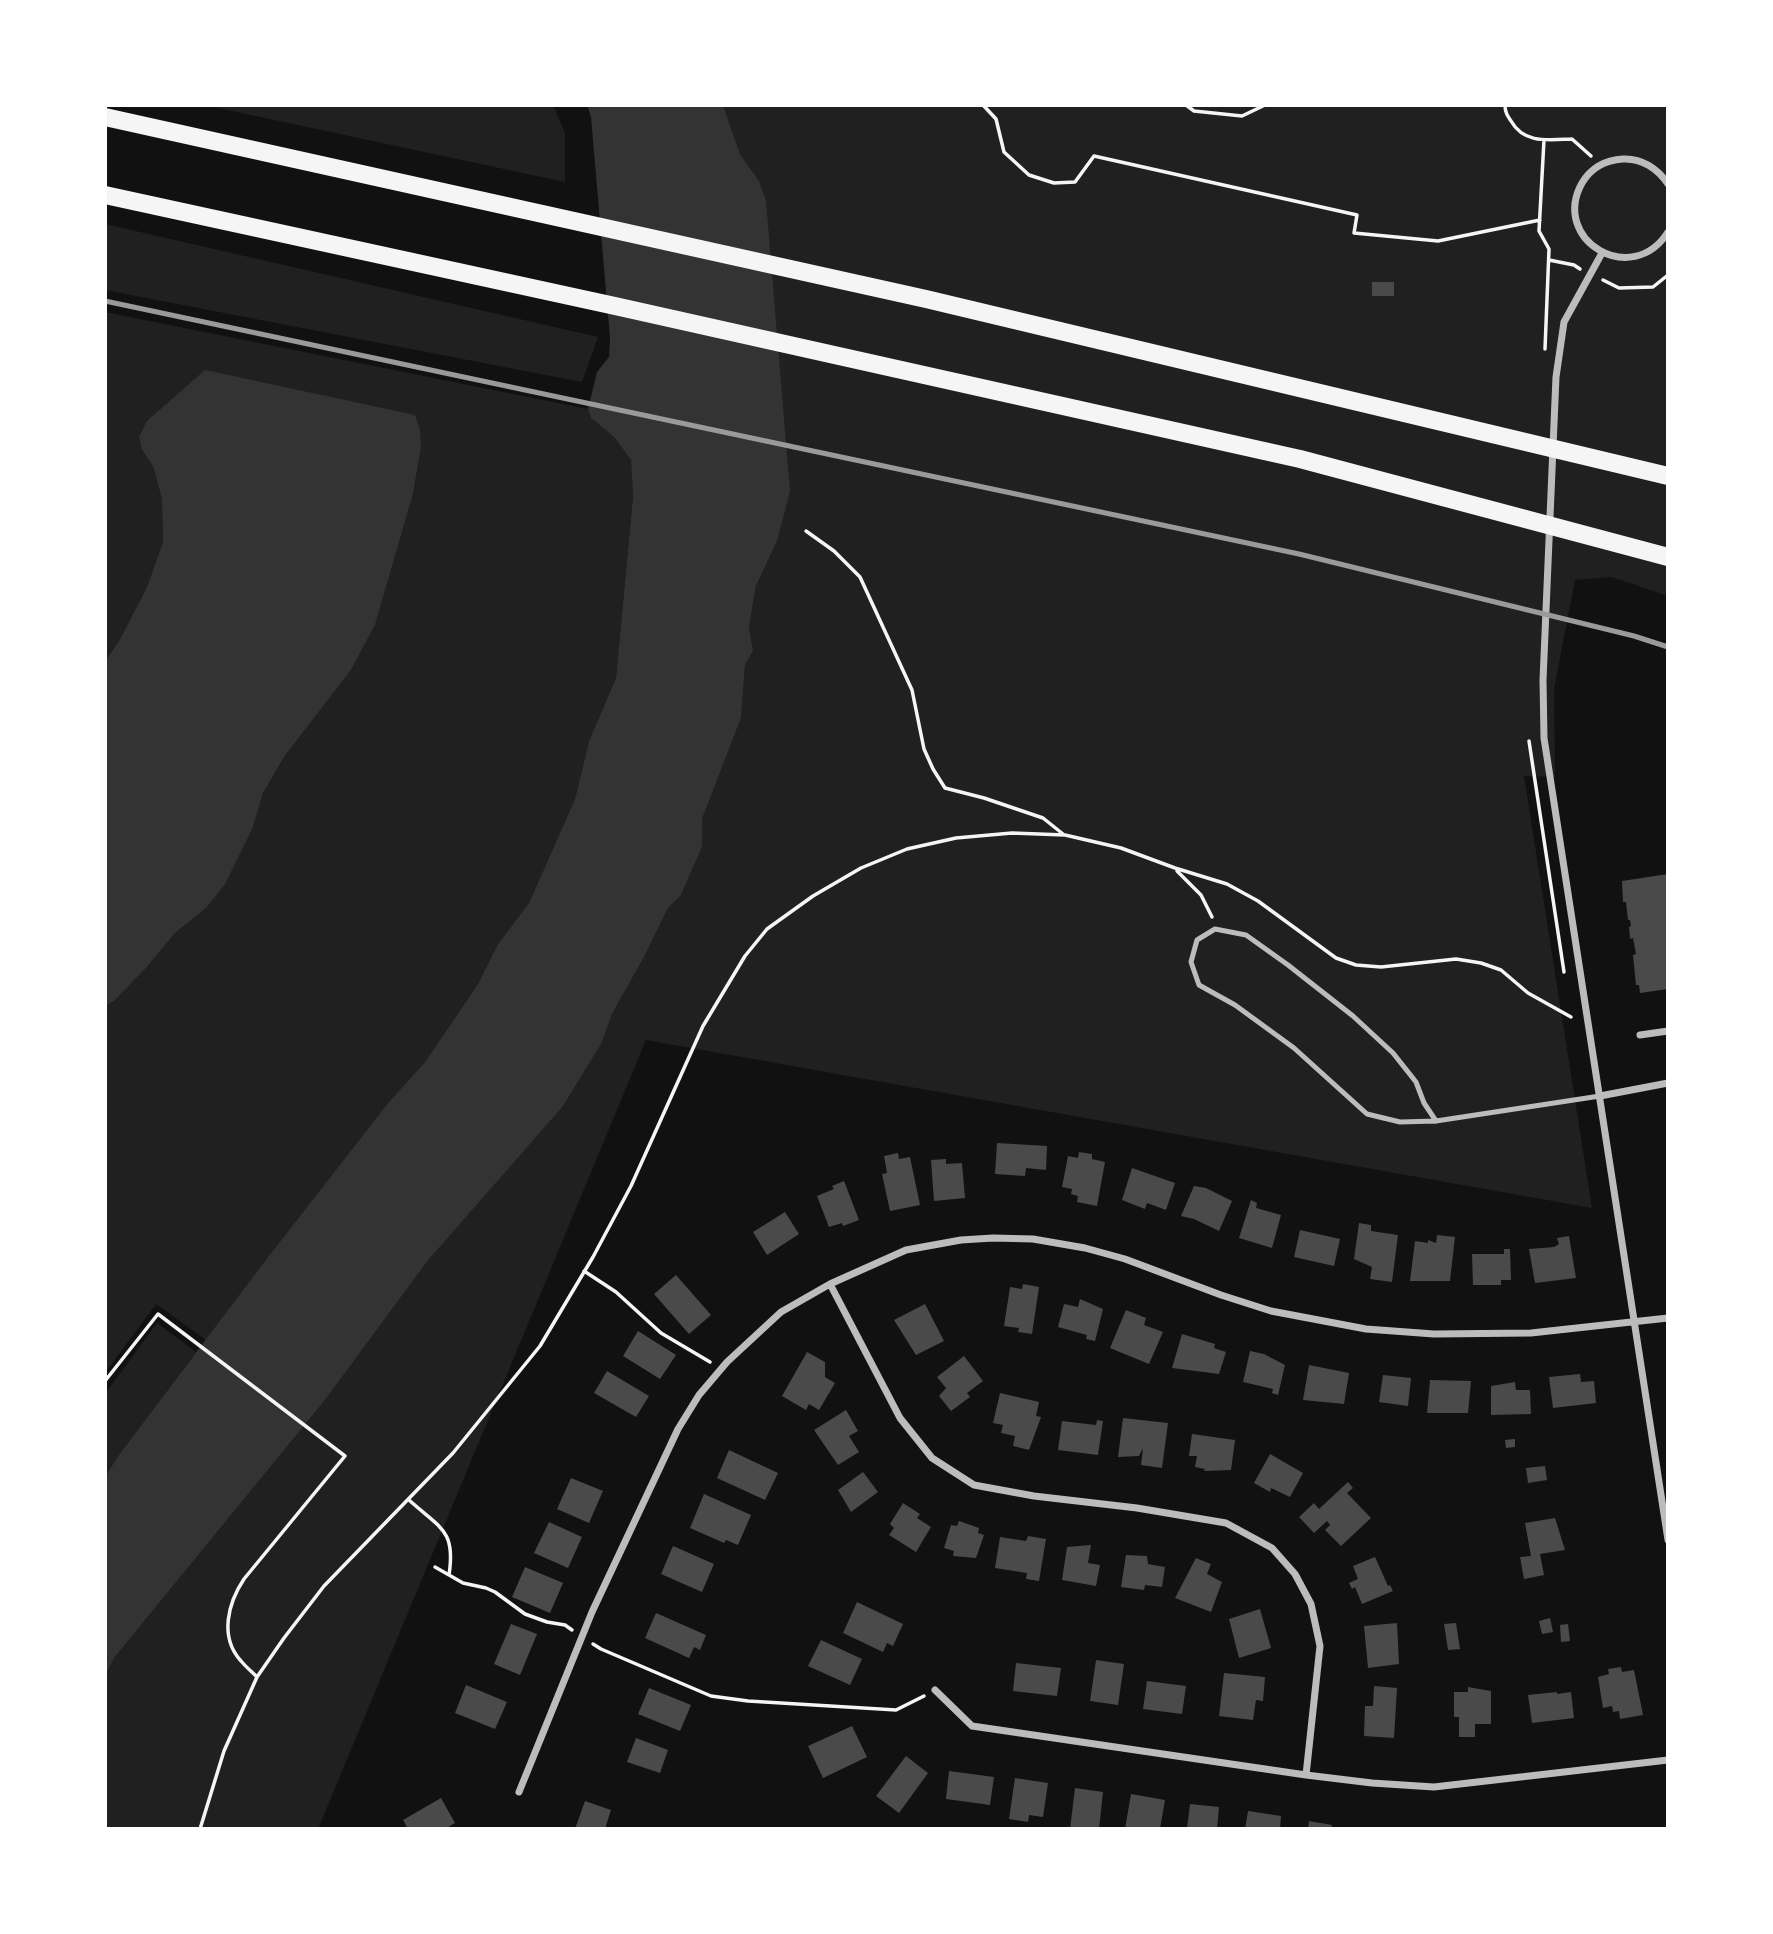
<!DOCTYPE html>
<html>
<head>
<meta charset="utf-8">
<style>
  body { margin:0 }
  #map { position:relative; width:1773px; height:1934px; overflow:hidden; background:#111; font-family:Cabin,sans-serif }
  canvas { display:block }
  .frame { position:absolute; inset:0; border:107px solid #fff; pointer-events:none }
</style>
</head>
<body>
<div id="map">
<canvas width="1773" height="1934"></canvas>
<div class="frame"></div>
</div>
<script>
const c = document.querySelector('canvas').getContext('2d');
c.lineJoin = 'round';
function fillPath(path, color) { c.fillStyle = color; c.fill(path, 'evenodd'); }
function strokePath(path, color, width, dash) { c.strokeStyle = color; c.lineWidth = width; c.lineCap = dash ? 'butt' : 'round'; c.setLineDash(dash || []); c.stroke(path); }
fillPath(new Path2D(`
  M204,105H553L565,133V182Z
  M723,105H1668V596L1612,577L1575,580L1554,689L1555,777L1524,776L1592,1208L646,1040L318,1829H105V1676L114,1658L325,1400L429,1259L602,1042L612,1014L644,957L668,908L681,895L702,847V819L741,718L745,665L753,651L749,627L756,586L777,541L759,181L740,154Z
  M105,224L598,337L582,382L105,290Z
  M105,312L588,409L591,418L614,437L631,460L633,496L616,678L589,741L575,799L529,903L498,944L478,984L425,1062L388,1103L268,1257L206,1340L156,1304L105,1373V1006L114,1001L146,968L175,933L206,908L253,827L263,793L284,757L351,670L375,625L413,494L421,448L142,450L153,466L162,499L163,542L147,587L119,641L105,661Z
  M157,1323L196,1352L118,1456L105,1477V1394Z`), '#202020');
fillPath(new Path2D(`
  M587,105H723L740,154L759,181L766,201L790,491L777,541L756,586L749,627L753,651L745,665L741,718L702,819V847L681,895L668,908L644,957L612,1014L602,1042L563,1106L429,1259L325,1400L114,1658L105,1676V1477L118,1456L268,1257L388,1103L425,1062L478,984L498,944L529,903L575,799L589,741L616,678L633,496L631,460L614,437L591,418L588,409L597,372L609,357L610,338L591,117Z
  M205,370L415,415L420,431L421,448L413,494L375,625L351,670L284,757L263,793L253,827L225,884L206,908L175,933L146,968L114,1001L105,1006V661L119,641L147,587L163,542L162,499L153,466L142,450L139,437L147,421Z`), '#333');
fillPath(new Path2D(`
  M1372,282H1394V296H1372Z
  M1668,874V989L1640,993L1639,985H1636L1633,955L1636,954L1633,938L1630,939L1629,927L1631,926L1630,920H1628L1626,902H1623L1622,881Z
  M997,1143L1047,1146L1046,1170L1026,1168L1025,1176L995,1174Z
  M1079,1152L1092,1154V1159L1105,1162L1097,1206L1077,1202L1078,1196L1071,1194L1072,1189L1062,1187L1068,1156L1078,1158Z
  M898,1153L899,1159L910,1157L920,1205L890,1211L882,1174L887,1173L884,1156Z
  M946,1159V1164L962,1163L965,1198L934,1201L931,1160Z
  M1132,1168L1175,1183L1166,1210L1147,1203L1145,1209L1122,1200Z
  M844,1181L859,1220L843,1226L842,1223L829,1227L817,1196L834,1189L832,1186Z
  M1194,1186L1206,1188L1232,1201L1219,1231L1194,1219L1181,1216Z
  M1251,1200L1257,1203L1256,1208L1281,1215L1272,1248L1239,1238Z
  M785,1212L799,1234L767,1255L753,1232Z
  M1359,1223L1371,1225V1231L1398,1235L1392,1282L1370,1279L1372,1267L1354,1259Z
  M1300,1230L1340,1239L1334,1266L1294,1257Z
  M1437,1235L1455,1237L1450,1281H1410L1415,1241L1428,1243V1240L1436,1243Z
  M1569,1236L1576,1278L1535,1283L1529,1249L1554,1247L1559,1244L1557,1238Z
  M1504,1249H1510L1511,1280H1501V1285H1473L1472,1254H1504Z
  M676,1275L711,1315L689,1334L654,1294Z
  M1023,1284L1039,1287L1032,1334L1018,1332L1019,1328L1004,1326L1010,1287L1022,1289Z
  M1080,1299L1103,1309L1095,1341L1086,1339L1087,1335L1058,1327L1064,1304L1078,1307Z
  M925,1304L944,1341L916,1355L894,1320Z
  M1126,1310L1146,1318L1144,1325L1163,1332L1149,1364L1110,1348Z
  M638,1331L676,1355L660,1379L623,1356Z
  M1182,1334L1215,1344L1214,1348L1226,1352L1219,1374L1172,1368Z
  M1250,1351L1264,1354L1285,1365L1278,1395L1272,1393L1273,1389L1243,1382Z
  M807,1352L825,1362V1377L835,1383L819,1410L809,1404L806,1410L782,1396Z
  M964,1356L983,1381L967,1393L970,1397L951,1411L939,1396L946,1388L937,1377Z
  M1309,1365L1349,1373L1344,1404L1303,1400Z
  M607,1371L649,1396L636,1417L594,1393Z
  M1580,1374L1581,1382L1594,1381L1596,1403L1553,1408L1549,1377Z
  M1383,1375L1411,1378L1408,1406L1379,1402Z
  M1430,1380L1471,1381L1468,1413H1427Z
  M1515,1382L1516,1390H1530L1531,1414L1491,1415V1386Z
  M1000,1393L1039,1402L1036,1416L1041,1417L1029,1450L1013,1446L1015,1436L1001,1433L1003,1425L993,1423Z
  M846,1410L858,1431L849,1436L859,1452L838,1465L814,1430Z
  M1123,1418L1168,1423L1162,1468L1141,1465L1143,1448L1139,1456L1118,1457Z
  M1097,1420L1103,1421L1098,1455L1058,1450L1062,1421L1096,1425Z
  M1192,1434L1235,1440L1231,1470L1204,1471L1205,1469L1195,1467L1197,1456H1189Z
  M1515,1439V1447L1506,1448L1505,1440Z
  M729,1450L778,1473L765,1500L717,1478Z
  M1270,1454L1303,1473L1290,1497L1271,1488L1270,1492L1254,1483Z
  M1545,1466L1547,1480L1528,1483L1526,1468Z
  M863,1472L878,1492L851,1512L838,1490Z
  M571,1478L603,1491L589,1523L557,1509Z
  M1348,1482L1353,1488L1347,1493L1371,1518L1341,1546L1325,1530L1330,1525L1327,1521L1314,1533L1299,1517L1314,1503L1319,1509Z
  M704,1494L751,1515L738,1545L726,1540L724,1543L690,1528Z
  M903,1503L920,1514L917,1518L931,1527L916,1552L889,1535L894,1528L890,1524Z
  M1555,1518L1565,1550L1540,1554L1544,1575L1524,1579L1520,1557L1531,1556L1525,1523Z
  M959,1521L979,1528L978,1533L984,1535L976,1558L953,1556L954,1551L944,1548L951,1525L957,1526Z
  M549,1522L582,1537L568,1568L534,1553Z
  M1028,1536L1046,1539L1039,1581L1026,1579L1027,1573L995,1568L1000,1537L1026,1541Z
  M1091,1545L1088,1563L1100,1565L1096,1586L1062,1580L1067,1547Z
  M673,1546L714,1564L702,1592L661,1574Z
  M1126,1555L1147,1556L1148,1564L1165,1567L1162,1587L1145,1585L1144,1590L1121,1587Z
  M1375,1557L1388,1586L1390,1585L1393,1591L1362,1604L1355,1587L1352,1589L1349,1583L1358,1579L1353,1566Z
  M1196,1558L1211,1564L1207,1574L1222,1582L1211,1612L1175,1598Z
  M525,1567L563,1583L550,1613L512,1597Z
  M857,1602L903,1624L893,1646L887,1643L883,1652L843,1633Z
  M1260,1609L1271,1648L1239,1658L1229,1619Z
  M656,1613L706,1635L700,1650L694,1647L689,1658L645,1638Z
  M1550,1618L1553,1632L1542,1634L1539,1621Z
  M1397,1623L1399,1664L1368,1668L1364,1626Z
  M1456,1623L1460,1649L1448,1650L1444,1624Z
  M511,1624L537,1634L520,1675L494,1664Z
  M1568,1624L1570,1641L1561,1642L1560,1625Z
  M821,1640L862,1659L850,1685L808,1666Z
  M1096,1660L1124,1664L1118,1705L1090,1701Z
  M1016,1663L1061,1668L1057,1696L1013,1691Z
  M1621,1667L1622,1672L1634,1670L1643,1715L1620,1719L1619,1711L1613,1712L1612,1706L1603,1708L1598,1677L1609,1674L1608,1669Z
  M1224,1673L1265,1677L1263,1701L1256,1700L1253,1720L1219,1716Z
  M1147,1681L1186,1686L1182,1714L1143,1709Z
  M466,1685L507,1702L495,1729L455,1713Z
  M1374,1686L1397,1688L1394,1738L1364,1736L1365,1706H1373Z
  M1468,1687L1491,1691V1724H1475V1737H1459V1717H1454V1692H1468Z
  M649,1688L691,1705L680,1731L638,1714Z
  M1557,1692V1694L1571,1692L1574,1718L1532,1723L1528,1695Z
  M852,1726L867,1757L823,1778L808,1746Z
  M636,1738L668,1750L660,1773L627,1762Z
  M906,1756L928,1773L899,1813L876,1796Z
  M949,1771L994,1777L990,1805L946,1799Z
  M1015,1778L1048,1783L1043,1817L1029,1815L1028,1822L1009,1819Z
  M1075,1788L1103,1792L1099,1829H1070Z
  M1131,1794L1165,1800L1160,1829H1125Z
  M441,1798L455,1823L445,1829H408L403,1820Z
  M585,1801L611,1810L605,1829H575Z
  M1190,1804L1219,1807L1217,1829H1187Z
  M1248,1811L1281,1816L1280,1829H1245Z
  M1309,1821L1332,1825L1331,1829H1308Z`), '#4a4a4a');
strokePath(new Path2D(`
  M983,105L996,119L1004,152L1029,175L1054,183L1075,182L1094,156L1357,215L1354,233L1438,241L1540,220
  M1186,105L1194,111L1242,116L1265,105
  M1505,105C1505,112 1507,115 1511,121C1524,144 1548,140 1572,139L1591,156
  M1544,140L1539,231L1549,249L1545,349
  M1549,260L1574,265L1580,269
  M1603,280L1619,288L1653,287L1668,275
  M806,531L834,551L860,577L912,690L924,749L933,769L945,788L984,798L1043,818L1063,834
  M1529,741L1564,972
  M1177,871L1201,895L1212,917
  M584,1271L616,1292L661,1333L710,1362
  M105,1381L158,1314L345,1456L244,1579C228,1603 219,1637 241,1661C246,1667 252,1672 257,1677
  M409,1500C440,1528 456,1530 449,1575
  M435,1567L463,1583L486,1588L495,1592L525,1614L547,1622L565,1625L572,1630
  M593,1644L601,1649L711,1696L748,1701L896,1710L924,1696
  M200,1829L224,1751L257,1677L284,1638L324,1586L453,1453L540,1346L593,1257L631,1186L703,1026L745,956L767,929L813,896L861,868L907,849L956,838L1012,833L1065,835L1121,848L1175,868L1227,884L1258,901L1336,958L1356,965L1381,967L1456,959L1481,963L1501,970L1528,993L1571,1017`), '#f5f5f5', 3.5);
strokePath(new Path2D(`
  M1436,1121L1424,1103L1416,1082L1393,1053L1353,1016L1288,965L1246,935L1215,929L1197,940L1191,962L1199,985L1235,1005L1294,1048L1367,1114L1400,1122L1436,1121L1600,1096`), '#bcbcbc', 5);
strokePath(new Path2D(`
  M1668,184C1658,169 1642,158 1623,159C1606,160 1591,168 1582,183C1550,240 1632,289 1668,232
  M1602,253L1564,322L1556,377L1543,680L1544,738L1668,1540
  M1640,1035L1668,1031
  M1600,1096L1668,1083
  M830,1284L900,1418L932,1458L974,1485L1034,1496L1137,1508L1226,1523L1272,1548L1295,1574L1311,1604L1320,1646L1306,1775
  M935,1690L972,1726L1306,1775L1372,1783L1434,1787L1668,1760
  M519,1792L592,1612L678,1429L699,1395L727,1362L781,1312L830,1284L906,1250L961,1240L993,1238L1033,1239L1085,1248L1125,1259L1221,1295L1271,1311L1366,1329L1434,1334L1531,1333L1668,1318`), '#bcbcbc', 7);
strokePath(new Path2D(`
  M105,117L926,299L1668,476
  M105,195L615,306L1300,459L1668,557`), '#f5f5f5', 18);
strokePath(new Path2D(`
  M105,301L1299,554L1634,636L1668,647`), '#9a9a9a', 5);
</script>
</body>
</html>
